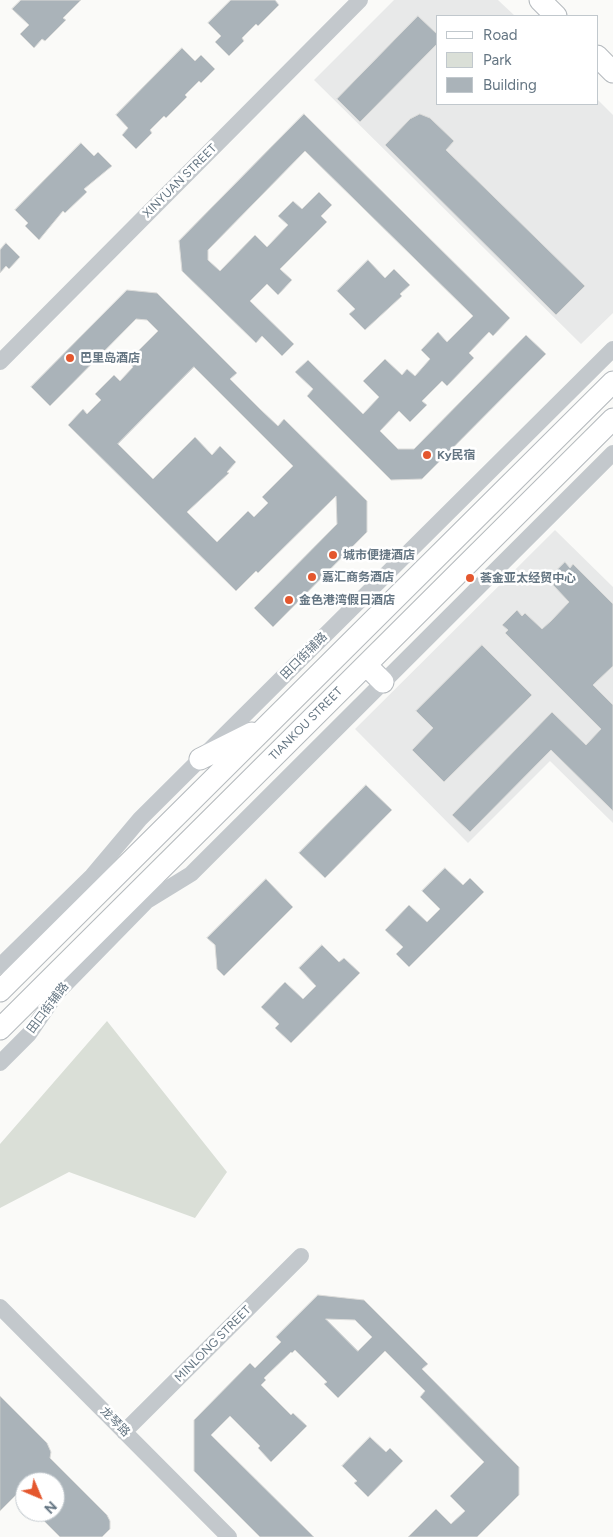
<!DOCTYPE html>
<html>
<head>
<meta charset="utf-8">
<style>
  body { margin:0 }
  #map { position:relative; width:613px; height:1537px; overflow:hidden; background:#fafaf8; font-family:Figtree,sans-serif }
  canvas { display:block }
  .legend { position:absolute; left:436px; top:15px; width:162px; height:90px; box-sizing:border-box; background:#fff; border:1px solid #c1c8cd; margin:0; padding:6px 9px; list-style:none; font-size:15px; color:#657683 }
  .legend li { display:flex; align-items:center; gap:10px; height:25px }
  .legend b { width:25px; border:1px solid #c1c8cd }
  .north { position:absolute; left:15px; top:1472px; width:50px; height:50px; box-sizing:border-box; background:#fff; border:1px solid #c1c8cd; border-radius:50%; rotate:135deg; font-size:14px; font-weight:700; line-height:20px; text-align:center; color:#657683 }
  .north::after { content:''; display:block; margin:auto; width:18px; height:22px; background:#e4572e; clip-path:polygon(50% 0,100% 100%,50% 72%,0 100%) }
</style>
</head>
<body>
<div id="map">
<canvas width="613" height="1537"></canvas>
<ul class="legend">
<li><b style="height:6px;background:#fff"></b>Road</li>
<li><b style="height:14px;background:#dadfd7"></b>Park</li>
<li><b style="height:14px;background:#aab3b9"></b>Building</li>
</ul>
<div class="north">N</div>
</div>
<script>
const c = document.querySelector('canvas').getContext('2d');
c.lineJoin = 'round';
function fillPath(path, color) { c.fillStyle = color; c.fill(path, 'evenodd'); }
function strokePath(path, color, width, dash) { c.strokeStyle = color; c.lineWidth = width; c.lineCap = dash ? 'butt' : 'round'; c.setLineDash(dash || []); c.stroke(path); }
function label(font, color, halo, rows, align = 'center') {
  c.font = font + ' Figtree,"Noto Sans SC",sans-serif'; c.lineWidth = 5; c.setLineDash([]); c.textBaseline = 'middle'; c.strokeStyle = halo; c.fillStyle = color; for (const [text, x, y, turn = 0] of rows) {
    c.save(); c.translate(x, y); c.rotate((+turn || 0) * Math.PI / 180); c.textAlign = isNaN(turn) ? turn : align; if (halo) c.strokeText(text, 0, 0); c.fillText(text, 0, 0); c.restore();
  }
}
fillPath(new Path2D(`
  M394,0H498L515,16H437V104H597V99L613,115V313L581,344L314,80Z
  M555,530L613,587V823L550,761L468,843L355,729Z`), '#e8e9e9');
fillPath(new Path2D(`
  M107,1021L227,1172L195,1218L69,1172L0,1208V1144Z`), '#dadfd7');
const building = new Path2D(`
  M21,0H81L63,18L66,20L45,41L42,39L34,48L20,34L29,25L12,9Z
  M231,0H275L279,5L258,26L256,24L242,38L244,41L229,56L215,42L221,36L208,23Z
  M418,16L437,34V44L360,122L337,99Z
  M182,48L195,61L201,55L215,69L201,83L199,81L185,95L187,97L166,118L164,116L150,130L152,133L136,149L122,135L128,128L116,115Z
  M304,114L510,318L493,336L489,332L469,353L474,358L447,386L442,381L422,401L427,405L410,422L399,411L380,431L398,449H414L526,335L546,354L422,479L391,480L307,396L313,389L295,372L308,360L363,414L379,397L363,381L385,359L402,375L407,369L415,376L430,359L421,350L438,332L447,342L473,316L305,151L208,250V260L220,271L255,235L267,247L288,225L278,216L293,201L302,209L319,192L332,205L321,216L327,222L280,269L292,280L278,295L267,284L250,301L294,344L282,356L262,336L256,343L182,271L179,241Z
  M420,114L430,118L454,141L446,150L585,286L556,315L385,145L410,119Z
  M81,143L94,156L98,152L112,166L84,189L87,192L65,213L63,211L39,240L25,226L28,223L15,210Z
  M6,243L20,257L9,269L6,266L0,273V250Z
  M368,260L385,278L394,269L410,285L400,294L402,296L365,330L349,314L355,309L337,291Z
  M127,290L157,293L237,373L230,379L260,409L278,426L284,419L367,501V532L273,627L254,608L337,524L336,496L258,573L256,571L236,591L68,425L83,409L87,414L101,400L95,394L114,375L120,381L133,367L128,361L158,331L147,320L136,319L50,406L31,387ZM194,367L293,466L262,497L268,503L254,517L248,511L217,542L187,512L229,473L227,472L236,462L220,446L212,455L195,437L153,479L118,444Z
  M565,562L570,568L573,564L613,604V666L593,685L613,705V811L551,750L470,832L452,815L552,712L586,745L601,729L505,633L508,630L502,625L517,610L522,616L525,613L542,629L551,621L569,602L553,585L556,581L551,576Z
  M482,645L532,695L444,782L412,750L433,728L416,711Z
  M366,785L392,810L325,878L299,853Z
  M445,868L463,885L470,878L484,892L409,967L396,954L403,947L385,930L409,905L427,922L440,909L422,891Z
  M266,879L293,907L224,976L217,969L215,945L207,938Z
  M322,945L339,962L344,958L360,973L291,1043L275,1028L279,1024L261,1007L285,982L303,999L316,986L299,968Z
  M318,1295L364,1300L428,1364L422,1369L519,1467V1495L477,1537H408L436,1509L451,1524L465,1511L450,1496L484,1462L420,1397L425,1391L385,1351L338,1398L324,1384L327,1382L295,1350L292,1353L291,1352L264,1378L266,1380L261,1385L291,1415L293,1413L307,1426L271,1462L258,1448L260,1446L230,1416L211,1435L314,1537H260L194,1471V1420L250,1363L255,1368L281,1342L276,1337ZM326,1319L355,1320L372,1337L358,1351Z
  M0,1396L47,1443L51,1452L50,1458L107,1515L110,1521V1529L102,1537H60L35,1512H55V1482H25V1502L17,1494L0,1511Z
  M370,1437L386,1452L390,1448L403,1461L368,1497L354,1483L357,1481L342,1466Z`);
fillPath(building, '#aab3b9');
strokePath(building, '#dcdcda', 1);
const major = new Path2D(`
  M540,0L556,16
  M597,56L613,72
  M366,665L383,682
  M200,759L252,733
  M0,991L613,382
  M0,1029L613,419`);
strokePath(major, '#b5babe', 23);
strokePath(new Path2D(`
  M0,362L360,0
  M0,966L92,876L140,819L613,349
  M0,1063L29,1034L57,993L147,901L191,874L613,453
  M0,1307L229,1537
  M124,1432L301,1256`), '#c3c8cc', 16);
strokePath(major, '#fff', 21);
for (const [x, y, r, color] of [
  [70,358,5,"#e4572e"],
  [427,455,5,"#e4572e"],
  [333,555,5,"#e4572e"],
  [312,577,5,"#e4572e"],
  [470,578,5,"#e4572e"],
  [289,600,5,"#e4572e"]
]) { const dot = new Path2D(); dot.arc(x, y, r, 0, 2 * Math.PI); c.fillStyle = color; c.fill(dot); strokePath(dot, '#fff', 2); }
label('12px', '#657683', '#fff', [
  ["XINYUAN STREET",180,181,-45],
  ["田口街辅路",304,656,-45],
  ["TIANKOU STREET",306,724,-45],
  ["田口街辅路",48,1008,-53],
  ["MINLONG STREET",213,1344,-45],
  ["龙琴路",115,1422,45]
]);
label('bold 12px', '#657683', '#fff', [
  ["巴里岛酒店",80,358],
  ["Ky民宿",437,455],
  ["城市便捷酒店",343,555],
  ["嘉汇商务酒店",322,577],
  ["荟金亚太经贸中心",480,578],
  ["金色港湾假日酒店",299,600]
], 'left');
</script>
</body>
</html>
